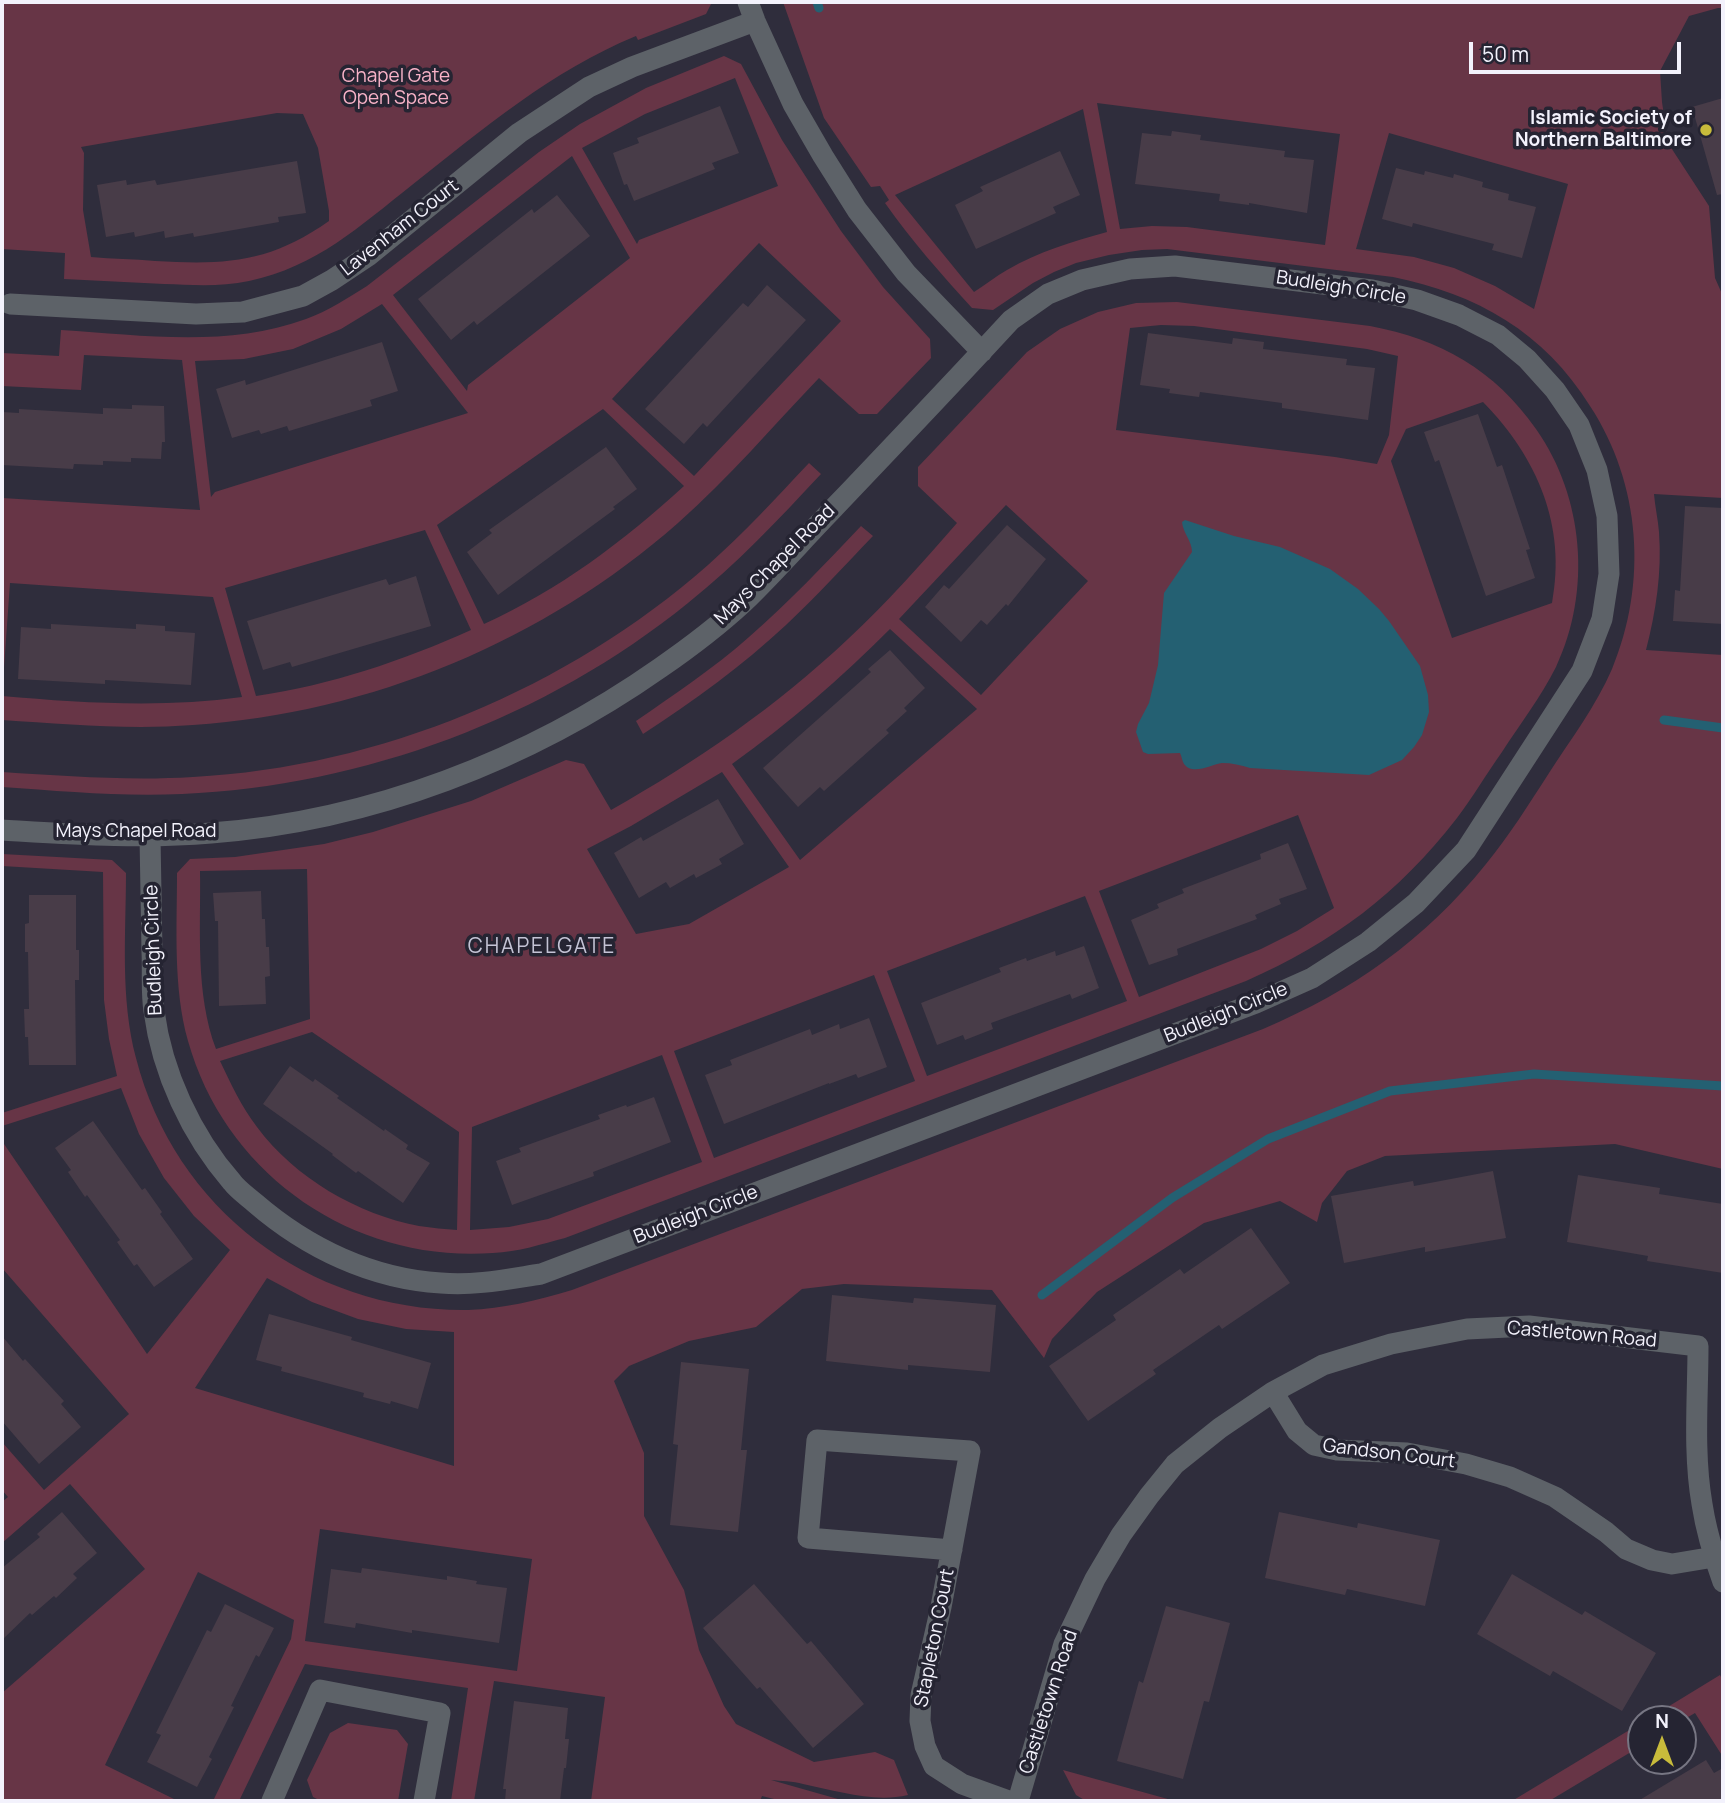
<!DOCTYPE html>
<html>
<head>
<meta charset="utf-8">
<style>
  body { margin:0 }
  #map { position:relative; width:1725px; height:1803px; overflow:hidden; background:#2f2d3c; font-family:Manrope,sans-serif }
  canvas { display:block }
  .frame { position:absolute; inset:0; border:4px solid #f3f2fc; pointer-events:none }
  .north { position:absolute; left:1627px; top:1705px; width:70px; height:70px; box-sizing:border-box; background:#252432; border:2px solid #777683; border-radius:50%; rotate:0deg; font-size:19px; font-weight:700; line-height:28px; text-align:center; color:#f3f2fc }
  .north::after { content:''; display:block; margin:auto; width:24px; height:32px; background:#c8bb3b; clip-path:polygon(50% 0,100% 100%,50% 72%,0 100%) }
  .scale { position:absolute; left:1469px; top:42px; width:212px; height:32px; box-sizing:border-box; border:4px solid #f3f2fc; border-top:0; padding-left:9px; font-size:21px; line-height:24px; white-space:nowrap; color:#f3f2fc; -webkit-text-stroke:5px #252432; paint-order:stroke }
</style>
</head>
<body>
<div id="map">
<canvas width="1725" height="1803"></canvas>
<div class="frame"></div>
<div class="north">N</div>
<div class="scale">50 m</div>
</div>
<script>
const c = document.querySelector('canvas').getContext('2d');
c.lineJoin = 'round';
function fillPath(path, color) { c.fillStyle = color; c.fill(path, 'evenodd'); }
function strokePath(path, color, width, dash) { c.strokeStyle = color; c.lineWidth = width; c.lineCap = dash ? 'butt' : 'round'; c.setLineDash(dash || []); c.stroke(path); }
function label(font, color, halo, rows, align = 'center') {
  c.font = font + ' Manrope,sans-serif'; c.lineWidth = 7; c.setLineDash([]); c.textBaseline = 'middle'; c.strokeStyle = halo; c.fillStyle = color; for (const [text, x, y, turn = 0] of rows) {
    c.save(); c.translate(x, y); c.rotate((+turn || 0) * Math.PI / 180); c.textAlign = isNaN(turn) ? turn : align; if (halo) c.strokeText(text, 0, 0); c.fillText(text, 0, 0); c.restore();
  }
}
fillPath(new Path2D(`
  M2,2H712L706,14L638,40L636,36C551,71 483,129 412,185C360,226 316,267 249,281C221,287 193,285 164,284C131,282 97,281 64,279L65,253L2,249ZM277,113L303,114L318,148L329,211V221C269,263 226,265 155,261C134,259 112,259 91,257L83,210L84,153L81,147Z
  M783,2H1723V8H1718L1689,16L1660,71L1662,102L1668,143L1709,206L1715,278L1723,296V498L1654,494C1655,507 1658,519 1659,532C1662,573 1656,611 1646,650L1723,655V1169L1615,1144L1385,1156L1347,1171L1322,1203L1317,1222L1280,1201L1204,1223L1097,1292L1052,1339L1044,1358L992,1290L844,1284L802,1289L756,1327L689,1341L629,1366L614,1381L644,1453V1516L684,1590L699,1650L724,1706L736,1724L814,1762L875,1752L894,1760L908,1795C874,1803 838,1791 803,1784C793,1781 781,1781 771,1780L845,1801H782L762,1796L760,1801H591L605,1697L494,1681L474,1801H451L468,1688L305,1664L239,1801H213L291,1639L294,1620L198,1572L105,1765L178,1801H2V1693L145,1569L70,1484L2,1543V1502L8,1497L2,1490V1442L44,1490L129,1414L2,1268V1141L147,1354L230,1250L194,1216L164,1178L139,1134L121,1088L2,1126V1113L117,1076L109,1039L104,1000L103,872L2,866V854L112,860L126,873C126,934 120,998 136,1058C175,1210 311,1312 468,1310C503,1309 538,1300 572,1290L1263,1029C1352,991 1425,940 1486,864C1509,836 1529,804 1549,773C1571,739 1596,706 1612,669C1648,583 1641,484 1590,406C1544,332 1477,294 1393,277L1167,249L1142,250L1109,255L1076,263L1054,272L1033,283L993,310L972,308C941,274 911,240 885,203L889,200L880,186L871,187L824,118ZM1097,103L1340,134L1325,245L1187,227L1152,226L1120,229ZM1083,109L1107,232C1071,242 1040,251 1007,270C996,276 985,285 974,292L895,195ZM1389,133L1568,184L1534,309L1495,286L1454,268L1414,257L1356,249ZM267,1278L312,1302L358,1319L406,1329L454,1332V1466L195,1388ZM320,1529L532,1559L517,1671L305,1641Z
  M724,56L741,64L782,140L841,231L883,287L930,339L931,358L877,414H859L819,378C773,426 729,478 678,523C544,641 371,713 193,725C129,730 65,724 2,720V498L200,510L182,360L84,355L81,390L2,386V353L59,356L61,330C142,335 227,348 306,319C328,311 348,298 367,286L539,152L580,124L646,88ZM735,78L778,186L639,240L637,244L582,148L645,114ZM572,156L630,258L468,385L467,391L393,295ZM759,243L841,321L694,476L612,399ZM382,304L468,413L215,492L211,497L195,361L244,359L293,349L341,329ZM603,409L684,486C624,541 559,590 484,624L437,525ZM425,530L471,630C402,661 331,685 256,696L225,588ZM10,583L213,597L242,697C163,708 82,703 2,696Z
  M1177,302L1370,326C1440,339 1495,370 1536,429C1584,497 1592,591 1556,667C1541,697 1520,724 1502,752C1487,773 1473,797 1457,818C1398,894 1334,942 1246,981L565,1238C542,1244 518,1252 493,1253C354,1263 226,1176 188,1041C173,987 177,928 177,873L190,859L235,857L324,844L373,832L471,801L566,760L584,764L611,810C696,762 777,706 848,639C887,603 922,563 957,523L918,486V467L1027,352L1060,329L1098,312L1136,303ZM1161,325L1194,326L1367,349L1398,356L1389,435L1377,464L1335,457L1116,430L1130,328ZM1483,402C1537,457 1567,526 1552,603L1452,638L1391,461L1406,429ZM1006,505L1088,581L981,695L899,619ZM890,629L977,709L800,860L732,764C789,723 840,679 890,629ZM722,772L789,867L689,924L636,934L587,849L631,826ZM1298,815L1334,908L1297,931L1261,949L1139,997L1099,891ZM307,869L310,1019L216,1049C195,993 201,930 200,871ZM1085,896L1127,1001L927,1076L887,971ZM874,975L915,1081L714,1158L674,1051ZM312,1032L459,1132L457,1230C445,1229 432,1228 419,1226C357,1214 295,1178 257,1127C241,1106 231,1084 220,1061ZM662,1055L702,1162L548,1219L509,1227L470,1230L472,1127Z
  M809,463L821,474C779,519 737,564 688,603C546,718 364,786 182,794C122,797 61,791 2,787V772C65,776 129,781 193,777C380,767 567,689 708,565C744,533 776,498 809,463Z
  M861,526L873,536C844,566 816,597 786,625C742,666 694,701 643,734L636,721C675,694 714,668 749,637C789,602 825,564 861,526Z
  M1720,1675L1723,1681V1757L1695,1713L1683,1720V1719H1648Z
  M348,1723L397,1730L408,1744L398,1801H321L313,1797L307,1780L330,1733Z
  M1641,1723V1746L1549,1801H1512Z
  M1063,1770L1175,1801H1086L1076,1795Z`), '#673546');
fillPath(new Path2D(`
  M1185,520L1234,536L1280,547L1330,569L1358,589L1379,609L1389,621L1420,666L1428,695L1429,712L1422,735L1414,747L1402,760L1369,775L1250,768C1241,765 1232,763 1222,763C1212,764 1193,776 1184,764C1182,761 1182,757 1180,753L1148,754L1143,752L1136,732L1138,724L1149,703L1158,665L1164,593L1192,552C1192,541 1183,533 1182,522Z`), '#246072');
strokePath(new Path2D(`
  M817,2L819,8
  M1664,720L1723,728
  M1042,1295L1172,1198L1268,1139L1390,1091L1534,1074L1723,1086`), '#246072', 9);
fillPath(new Path2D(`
  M1723,98V194L1717,195L1692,107Z
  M720,106L739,153L712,163L715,169L634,201L627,184L624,185L613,153L639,143L637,138Z
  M1172,131L1201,135L1200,140L1285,151L1284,157L1314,160L1307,213L1249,203V205L1219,201L1220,194L1135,184L1142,133L1171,136Z
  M1060,151L1080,195L1053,207L1056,213L976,249L955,205L983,191L980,187Z
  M297,161L306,213L278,217L279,222L194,237L193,233L165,238L164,231L135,237L134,232L106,237L97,185L126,180L127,185L155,180L157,185Z
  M1396,168L1424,175L1425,171L1453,178L1454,174L1483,182L1482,187L1509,194L1508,200L1536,207L1522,258L1492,250L1494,244L1413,223L1412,227L1382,219Z
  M557,195L590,236L477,325L474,321L451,340L418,299L532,209L534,213Z
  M767,285L806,320L707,427L703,423L684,444L645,409L743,303L748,307Z
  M1148,333L1232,344L1233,338L1264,342L1263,349L1347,359L1346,365L1375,368L1368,420L1282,408V403L1200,392L1199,397L1169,393L1170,389L1140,385Z
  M382,342L398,391L370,400L372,406L289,431L287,426L261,434L259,430L232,438L216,389L245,380L246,385Z
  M132,405L164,406L165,442H162L161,459L131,458V462L103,461V465L74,464L73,469L2,465V412L19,413V409L103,414V408L132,409Z
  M1478,414L1497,467L1502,465L1530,549L1526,550L1535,578L1486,596L1439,460L1435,462L1424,432Z
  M606,447L637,489L613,507L615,509L498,595L467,552L492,533L489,530Z
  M1685,506L1723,508V624L1673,621L1675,590L1680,591Z
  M1007,525L1046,559L1008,606L1006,604L987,625L981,620L961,642L925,607L944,585L949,589Z
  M416,576L431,626L292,667L290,662L263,670L247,621L386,579L389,585Z
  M51,624L136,629V624L165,626V631L195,633L191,685L105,680V684L18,679L21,627L51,629Z
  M890,650L925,688L904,708L907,711L886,730L889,733L824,791L820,787L798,807L763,768L871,672L868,669Z
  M718,799L744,844L719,859L722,864L696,878L694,874L670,888L666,882L639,898L614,853L641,837L643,841Z
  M1288,843L1307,889L1279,899L1281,904L1255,915L1257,919L1177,949L1178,955L1149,965L1131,920L1159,908L1157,904L1184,893L1182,889L1261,859L1260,854Z
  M261,891L262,919H265L266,947H269L270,976L265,977L266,1004L219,1006L218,921H215L213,893Z
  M29,895H76V950H79V980H75L76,1065H29L28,1037H25L24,1009H29L28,952H25V924L29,923Z
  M1084,946L1099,988L1072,999L1070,994L991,1023L993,1029L965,1040L963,1035L937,1045L921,1003L1001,972L999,968L1026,958L1027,961L1055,951L1056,956Z
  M869,1018L887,1067L858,1078L856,1074L829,1084V1083L724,1124L705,1075L732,1065L730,1060L810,1029L812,1035L839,1024L840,1029Z
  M290,1066L313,1082L315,1079L339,1096L337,1098L384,1131L385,1129L408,1145L406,1149L430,1163L403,1203L358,1171L356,1173L332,1155L333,1154L263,1104Z
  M654,1097L671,1142L593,1172L594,1176L512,1205L496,1161L521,1152L519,1148L600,1119L598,1115L626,1105L627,1107Z
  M93,1121L142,1190L145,1188L162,1212L160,1214L193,1259L154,1287L137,1264L134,1266L117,1242L120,1240L87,1195L85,1197L68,1172L71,1170L55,1148Z
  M1493,1171L1506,1238L1425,1252V1247L1344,1263L1331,1196L1413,1181L1414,1186Z
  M1578,1175L1660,1188L1659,1194L1723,1204V1273L1647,1261L1648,1256L1567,1242Z
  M1251,1228L1290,1283L1222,1329L1219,1325L1153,1370L1156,1374L1088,1421L1049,1366L1116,1320L1113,1315L1180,1269L1184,1274Z
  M832,1295L913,1303L914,1298L996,1305L990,1372L908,1365V1370L826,1361Z
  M269,1314L352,1337L351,1340L431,1363L418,1409L391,1401L390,1404L363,1397L364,1393L281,1371L282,1367L256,1360Z
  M2,1336L23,1361L25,1359L64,1401L61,1404L81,1427L39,1464L2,1421Z
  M681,1362L749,1369L741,1450H747L738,1532L670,1525L678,1445L673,1444Z
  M62,1512L97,1553L73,1574L77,1578L56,1598L54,1596L32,1615L30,1613L2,1640V1568L40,1537L37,1534Z
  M1279,1512L1357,1528L1358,1523L1440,1540L1425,1606L1347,1589L1345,1595L1265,1578Z
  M362,1568L447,1580V1576L477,1581L476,1584L507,1588L499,1643L412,1630V1633L356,1623L355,1628L324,1623L331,1569L361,1573Z
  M1512,1574L1582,1615L1585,1611L1656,1653L1622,1711L1553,1671L1550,1676L1477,1634Z
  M754,1584L807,1644L811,1641L864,1704L813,1748L760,1687L757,1689L703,1628Z
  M225,1604L274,1628L259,1657L256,1655L231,1706L234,1707L209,1757L212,1759L197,1787L147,1762L161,1735L156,1733L207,1630L211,1632Z
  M1166,1606L1230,1623L1209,1702L1204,1701L1183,1779L1117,1761L1139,1681L1143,1683Z
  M514,1701L568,1708L565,1739H569L566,1768H564L560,1801H505L506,1789H503Z
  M1706,1760L1714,1773L1723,1768V1801H1638Z`), '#483c48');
strokePath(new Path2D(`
  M748,2L755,21L793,104L823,156L857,210L906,273L982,352
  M10,304L196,314L243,312L303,296L332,280L368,256L519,133L589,87L632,67L755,21
  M2,830C71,834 141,839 211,833C371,821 529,760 660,668C689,648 718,626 744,602C774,573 802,541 831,511C891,448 952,384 1011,320L1048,294L1082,280L1130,269L1175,266L1372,290L1417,300L1459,315L1498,335L1527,359L1555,390L1579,425L1597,470L1607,516L1609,574L1602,619L1582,671L1466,850L1416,903L1368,942L1312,978L1256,1003L541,1274C508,1279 475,1286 441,1283C372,1279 307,1248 255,1203C247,1196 238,1190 232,1182C191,1135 162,1072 154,1011C151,992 153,971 152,952C151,914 151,875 150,836
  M1273,1392L1297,1431L1314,1445L1337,1450L1407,1453L1466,1464L1510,1477L1555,1497L1606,1532L1626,1549L1652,1560L1672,1564L1714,1557
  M952,1550L808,1538L817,1440L970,1451L941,1607L921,1695L920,1721L925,1746L934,1766L962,1784L1009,1801
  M272,1801L320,1690L440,1713L424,1801
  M1018,1801L1064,1644L1095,1579L1121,1535L1149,1496L1175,1464L1220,1428L1273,1392L1323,1365L1391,1344L1467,1329L1529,1326L1698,1346C1698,1398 1693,1452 1702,1504C1706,1530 1714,1557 1723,1582`), '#5d6268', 21);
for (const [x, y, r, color] of [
  [1706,130,7,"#c8bb3b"]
]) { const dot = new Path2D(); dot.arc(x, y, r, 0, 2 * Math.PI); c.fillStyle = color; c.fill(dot); strokePath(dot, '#252432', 2.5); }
label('19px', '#f8b2c7', '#252432', [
  ["Chapel Gate",396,77],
  ["Open Space",396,99]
]);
label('bold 19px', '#f3f2fc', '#252432', [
  ["Islamic Society of",1692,119],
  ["Northern Baltimore",1692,141]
], 'right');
label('19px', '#f3f2fc', '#252432', [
  ["Lavenham Court",400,228,-38],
  ["Budleigh Circle",1341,288,9],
  ["Mays Chapel Road",775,565,-45],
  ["Mays Chapel Road",136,832],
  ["Budleigh Circle",154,950,-92],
  ["Budleigh Circle",1226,1013,-22],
  ["Budleigh Circle",696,1215,-21],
  ["Castletown Road",1582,1335,5],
  ["Gandson Court",1389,1454,7],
  ["Stapleton Court",935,1638,-79],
  ["Castletown Road",1049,1702,-72]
]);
c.letterSpacing = '2px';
label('21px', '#c4c3d5', '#252432', [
  ["CHAPELGATE",542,947]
]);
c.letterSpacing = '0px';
</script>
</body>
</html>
